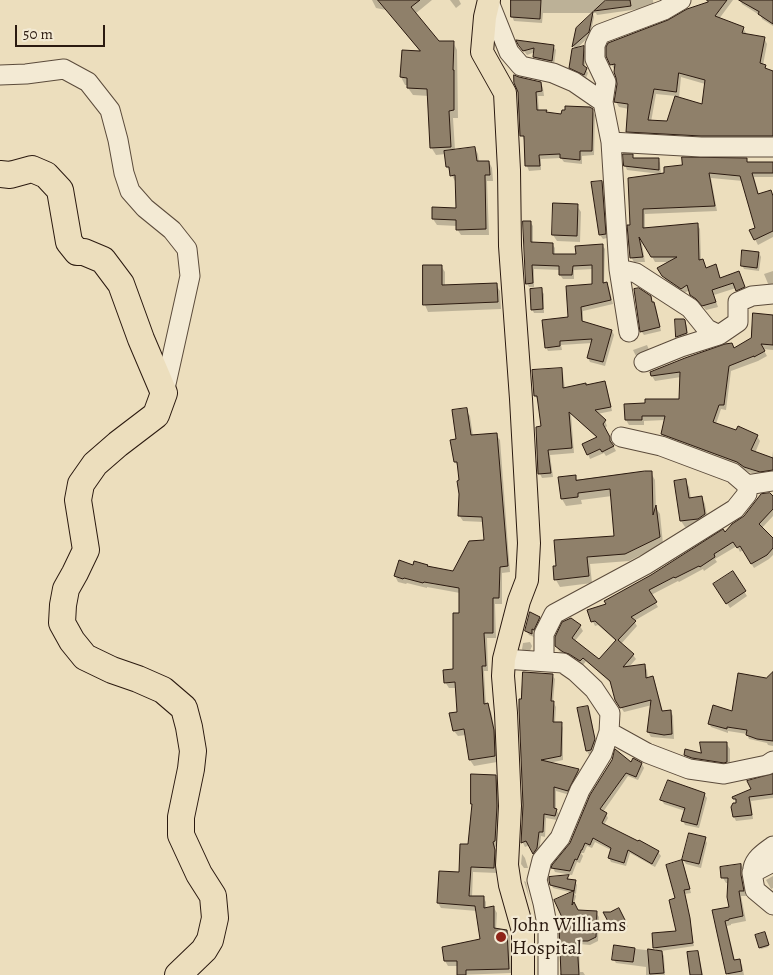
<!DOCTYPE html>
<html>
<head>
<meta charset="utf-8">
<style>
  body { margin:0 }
  #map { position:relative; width:773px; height:975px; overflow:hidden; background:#ecdebd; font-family:Alegreya,serif }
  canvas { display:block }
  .scale { position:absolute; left:15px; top:25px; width:90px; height:22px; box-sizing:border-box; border:2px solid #2b1a10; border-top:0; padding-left:6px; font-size:15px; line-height:18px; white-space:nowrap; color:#2b1a10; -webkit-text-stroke:4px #f3ead4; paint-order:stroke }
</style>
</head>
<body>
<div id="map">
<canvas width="773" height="975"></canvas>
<div class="scale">50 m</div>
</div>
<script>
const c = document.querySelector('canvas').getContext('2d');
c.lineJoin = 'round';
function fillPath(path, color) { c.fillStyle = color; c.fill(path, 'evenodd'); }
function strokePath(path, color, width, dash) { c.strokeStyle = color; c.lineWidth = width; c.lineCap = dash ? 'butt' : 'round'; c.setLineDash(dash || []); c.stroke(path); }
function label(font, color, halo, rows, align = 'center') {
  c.font = font + ' Alegreya,serif'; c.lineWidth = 4.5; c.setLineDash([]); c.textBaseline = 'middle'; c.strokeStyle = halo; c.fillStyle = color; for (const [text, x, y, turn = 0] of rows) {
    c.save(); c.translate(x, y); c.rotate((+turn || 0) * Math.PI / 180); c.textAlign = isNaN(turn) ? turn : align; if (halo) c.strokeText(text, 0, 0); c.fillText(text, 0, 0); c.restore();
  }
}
fillPath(new Path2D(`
  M372,0H432L415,14L438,42H453L457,50L458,118H453L455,150L475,148L478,154L479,162H489L492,168L493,181H487L489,235H461L457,229V226L437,225L433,219L457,209L456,181H455L447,167L446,154L436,155L431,147L429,96L413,95L408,88V85H405L401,77L403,51L421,52L386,10L376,8Z
  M450,0H459L461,4L456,8Z
  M513,0H653L654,7L639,11V9L597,15L596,13H543L542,23L514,21L512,16Z
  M709,0H733L719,19L743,28L746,33V35L764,38L767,44L763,65L765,66L768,71L773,73V140L631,136L628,131L629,109L619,107L616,102L618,84L615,69H614L611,64L668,22L709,3ZM681,77L705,84L703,105L679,98ZM656,94L676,96L668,123L651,122Z
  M740,0H773V26L762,19L761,16L742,4Z
  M593,14L594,17L590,36L576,49L583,47L585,51V68L588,73L586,78L573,72L570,67L575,49L574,47L577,28Z
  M520,46H553L556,50L554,65L537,61L535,57V52L527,55Z
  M541,83L543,88L544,96H538L539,112L546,111L547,113L562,116L592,110L595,115L594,155L582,156V164L564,162L561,158L541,159V170L529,171L527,166L524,140L522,135L519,92Z
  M632,156L634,160L658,159L660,163L661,174L746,159L748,163H773V177H754L759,195L773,204V237L758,245L751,231L756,228L743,181L711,178L717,211L645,214V229L697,224L700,229L701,261L702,260L706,269L715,266L721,279L741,278L747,292L740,295L736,288L714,295L718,307L706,310L701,304L695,300L690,290L684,293L666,281L659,268L671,262H655L641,237L645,262H634L631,257V226L660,174L627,170L625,165Z
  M602,182L604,186L607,238L603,239L600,235Z
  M577,206L581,212L580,242L557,241L553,235Z
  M530,222L533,226V243L552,244L555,248V255L578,256L602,245L605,249L604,284H607L609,288L613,304L583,311V323L612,331L614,335L605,366L590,362L588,358L592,343L561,345L562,350L548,351L546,347L594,286V269L574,270V279H563L560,275V270L534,269V287H529L527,283Z
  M759,253L761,257L759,271L744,269L742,265Z
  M424,266H441L445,272V286L496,285L500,291L501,309L428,312L425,305Z
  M773,271V286H769L764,274Z
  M541,290L544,294V313H534L532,309Z
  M650,297L656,307L661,331L644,335L641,331Z
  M773,316V350L763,349L767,356L758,361L731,371L726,410L721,409L716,424L737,432L757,436L760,441L755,453L772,459L773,451V475L763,476L748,472L741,467L665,439L662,434L665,420L644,421V425H629L626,420V405L680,400L681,377L655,381L652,376L732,344L735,349L753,339Z
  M684,320L687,326L688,338L680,340L678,336Z
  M647,345L650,352L638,360L633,350Z
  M561,369L563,374L565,389L586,386L605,383L607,387L612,411L597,414L605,421L607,426L604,429L616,451L606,456L604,453L590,459L588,454L597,438L571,414L574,453L550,455L553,477L542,478L540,474L537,428L542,427L538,400L535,396Z
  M466,410L470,416L473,436L496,435L500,440L510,572L502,573V604H495L496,638H487L488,671H484L486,705L491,711L496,737L497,762L474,766L470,760L466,735L458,736L454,731L459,712L457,688H449L445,682L455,670L460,615V593L427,587V588L407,583L406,584L398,582L395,576L414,566H427L428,568L454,572L485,541L484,522L463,521L459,515L460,481L459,468L455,462L457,440Z
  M651,473L655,480L656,508L660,514L663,544L629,561L590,564L592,583L560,587L556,580L554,567L615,537L612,496L581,500L582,504L566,506L562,499L559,478L575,477L578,481Z
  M685,481L689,487L691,499L702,498L705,504L708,521L702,525L685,527L681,521Z
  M773,497V516L762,528L773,539V555L769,559L754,568L743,550L740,552L737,546L715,559L717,562L704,571L703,569L679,582L678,581L651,595L658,607L634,621L637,626L621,644L633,655L636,659L629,667L644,666L647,670L648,679L653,677L655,682L663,712H671L673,716L674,739L651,737L648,732L652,705L624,712L616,700L612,684L586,661L583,665L573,658L566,656L559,651L556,646L580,626L583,631L574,642L599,661L616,641L598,625L595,626L588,611L608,604L725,534Z
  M732,573L747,596L730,608L715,585Z
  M539,618L541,622L536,633L533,631L534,637L529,635L526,630Z
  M530,642L532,646L529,653H524L522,649L523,643Z
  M773,674V746L768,745L767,743L749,739L747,734L728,731V733L711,727L709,723L733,712Z
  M552,675L555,679L553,702L556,707L555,723H561L563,728V760L549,763L578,771L581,775L570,795L556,791V810L559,814L557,820L546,818L545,837L541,836L539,853L536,858L530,845L525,847L523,843L524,805Z
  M587,707L590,711L596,744L593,754L589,755L587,751Z
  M726,743L730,749V767L688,760L685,755L702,754Z
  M633,760L642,764L644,768L638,780L628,776L603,812L606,814L608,818L604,825L638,843L639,841L658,852L661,856L655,867L630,853L626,866L611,862L609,858L611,850L595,842L592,848L587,846L584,853H581L583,856L580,863L577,862L572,875L555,872L553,868Z
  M473,775L495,777L498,782L499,812L497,846L495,847L497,856V873L473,872L472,897H483L486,902V909L494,908L497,913L496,930L507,931L510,936L511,973L458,975V966H448L445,961L482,940L477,911L441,908L438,903L440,872L460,873L469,846L473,806L472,804Z
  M773,776V798L751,801L753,819L736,821L734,817L732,808L737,804L734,798L752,789Z
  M704,794L707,798L699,828L685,825L683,821L685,811L664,804L662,800Z
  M705,839L707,843L701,868L686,864L683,860Z
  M522,854L525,858L528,868H524L521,864Z
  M741,865L744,870L743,881L746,896H741L746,921L731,924V925L727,926L735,961L739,960L742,965L744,975H728L714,911L730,908L729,883H726L723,878L721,869ZM740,869H742V881Z
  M684,866L691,893L685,894L694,946L661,951L664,956L665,975H646V967L616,963L614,960L615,947L657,951L655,948L678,933L677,899Z
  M773,876V888L771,889L766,880Z
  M568,877L570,881L575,882L577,885L576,894L574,893L576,896L574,904L578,912L596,913L599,917L598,941L590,945L579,944L580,972H583L585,975H560V973H562L573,893L553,888L551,884Z
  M524,881L526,882L531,906V905Z
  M619,909L628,927L615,933L605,913H610Z
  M765,935L768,947L761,949L760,948Z
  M698,952L699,955L703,975H691Z`), '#0003');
const building = new Path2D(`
  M378,0H420L411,7L439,41H454L453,70H454V110L449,111L451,147L430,148L427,89L407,88V78L400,77L402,50L420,51Z
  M511,0H541L540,19L511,17Z
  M606,0H630L631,6L594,11Z
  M707,0H727L715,16L744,27L742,33L765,37L760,63L766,65L765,68L773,71V136H701L626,132L628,104L614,102L617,84L616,78L614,72L615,64L610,65L606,56V47L608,43L668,20L687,9L708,2ZM679,73L705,80L702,104L675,96L667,121L648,120L654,89L676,92Z
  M739,0H773V24L758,14L759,12Z
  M593,12L589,32L572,47L576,28Z
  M516,40L554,45L552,61L533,57L534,48L523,51L519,46Z
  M584,46L583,65L587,68L584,75L569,68L572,49Z
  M514,75L519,77L541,82L542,91L536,92L537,110H547L546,112L561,114L562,110H565V106L590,107L593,109L592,151H580V160L560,158V154L539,155L540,166H525L524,136H520L518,92L514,83Z
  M475,147L477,161H489L490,175H485L486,229L456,230V220L432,219V207L456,208L455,175L450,176L449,167H446L444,151Z
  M623,154H633V158H659V170L624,166Z
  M682,157L747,158V162H773V173H752L758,194L771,190L773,196V231L754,240L749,230L755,228L740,176L709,173L715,206L643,209V228L698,223L699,260L703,259L706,268L716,264L720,278L739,271L745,287L736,291L733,283L712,290L716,302L702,306L696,299L690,295L687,285L681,289L662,276L657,268L677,257H651L639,237L643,257L630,258L627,225H630L628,178L664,173V167L682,165Z
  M602,181L606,234L599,235L591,182Z
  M553,203L578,204L577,236L552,235Z
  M523,221H531V242L553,243V254H576L575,246L603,244V283L607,282L611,300L581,307L582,321L612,330L603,362L587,358L592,339L560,341V346L545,348L542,320L568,317L566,286L592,284V265L573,266L572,275H559V266L532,265L533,283L526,284Z
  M742,250L759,252L757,268L741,266Z
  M423,265H442V285L497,283L498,302L423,305Z
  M542,288L543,309L531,310L530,289Z
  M639,288L651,296L652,302H654L660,327L640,332L634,289Z
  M753,313L773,315V345L761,344L765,351L754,357V356L729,366L724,405H719L713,422L736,430L738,426L758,435L751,450L773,458V470L760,472L744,467L737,462L661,434L665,416H642V420H625L624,404L645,403V399H679L680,372L651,376L650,372L685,358L725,344L732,343L734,348L751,338Z
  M675,319H684L685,320L687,333L676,337Z
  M562,368L563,388L586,383V385L605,381L611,407L595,410L606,420L603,424L610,437V441L614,446L602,452L600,449L587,455L582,444L597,437L569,412L572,448L548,450L551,473L538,474L536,427L541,426L537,396H534L532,370Z
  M467,408L471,435L497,433L508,566L500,567L499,598H493V633H484L486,666H482L484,704L488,703L494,730L495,756L469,760L464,729L453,731L449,713L457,712L455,682L444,683L443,670L453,669V613H459V588L424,582L423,583L404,578L403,579L394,576L399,560L413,565L414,561L428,565L427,566L453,571L469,541L484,540L482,517L458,516L459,494L457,481L459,480L457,462H454L450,440L456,439L452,410Z
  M645,471H652L653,515L656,505L660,537L625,554L587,557L589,576L554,580L553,566H556L554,540L614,536L610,489L578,493V497L561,499L558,477L576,475V480Z
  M686,479L689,498L702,496L705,514L698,519L680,521L674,481Z
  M770,493L773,496V509L759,524L773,538V548L767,555L751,564L740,546L737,548L733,542L714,554L715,557L700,567L699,566L675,578L674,577L649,590L657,602L631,617L636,621L618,640L634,654L623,667L645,664L646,678L653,676L662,711L671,710L672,734L664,735L647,732L651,700L620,708L615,700L610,681L583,658L580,661L569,654L563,652L555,646V637L562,622L571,618L581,625L572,638L599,659L616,640L595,621L591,622L587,610L606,604L604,601L651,575L723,529L725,532L732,524L744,516L761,494Z
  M733,571L746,591L726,604L713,584Z
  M530,612L540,617L534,630L532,629V634L525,631Z
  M523,672L553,674L551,701H554L553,722H562L561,756L541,760L579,769L568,791L554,787V808L557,809L555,816L544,814L543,832H539L537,848L533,854L526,841L521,843L523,805L519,709V699H521Z
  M773,672V741L757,739L746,735L747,730L727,727V729L708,724L713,705L732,711L738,673L766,678Z
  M588,706L595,739L591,750L586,751L577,708Z
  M700,742H727V762L724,763L692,758L684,755L685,749L701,753Z
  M615,749L631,762L633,758L642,763L636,777L626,773L600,809L607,813L602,823L638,841L639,840L659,851L652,864L628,850L624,863L608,858L611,848L593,838L590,845L585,843L582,850H581V851L577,860L575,859L570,871L551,868L552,865L570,843L590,795L612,760Z
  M471,774L496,775L497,806L495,841L493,842L495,850L494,868L471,867L469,896H484V908L494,906V928L507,930L509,969L466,970V975H457V961H444L442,947L480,939L475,906L437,903L439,871L459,872L460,844H468L472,804H471Z
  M773,774V794L749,797L752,815L733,817L731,807L733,803H736V799H733L732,797L751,789L747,781Z
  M668,780L705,793L697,825L681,821L685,808L660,800Z
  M689,833L706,837L699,864L682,860Z
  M682,860L690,889L684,890L690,918L693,943L653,948L652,933L676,931L669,900L675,898L666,865Z
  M741,864V875L744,891H739L743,916L729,919V920L725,921L734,960L740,959L742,971L726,974L712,910L729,907L727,897L728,878H721L720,867Z
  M569,875L567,879L576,880L574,891L550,885L549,880V877Z
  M574,891L572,905L574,902L578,910L597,911L596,937L588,941H577L579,975H561L559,925L566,926L554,900Z
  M619,908L626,922L612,929L603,912H610Z
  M765,932L769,945L759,948L755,935Z
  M614,945L635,948L633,962L612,960Z
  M648,949L662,951L664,973L650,974Z
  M698,951L702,975H690L687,952Z`);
fillPath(building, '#8f806a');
strokePath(building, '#2b1a10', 1);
const minor = new Path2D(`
  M489,2L509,52L521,66L553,73L574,82L603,102L611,142L619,269L629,332
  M0,75L26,74L64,69L88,82L110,110L118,140L124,173L130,191L145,208L172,230L187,249L190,276L164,393
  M603,102L606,82L595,59V45L600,34L664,10L681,0
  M611,142L701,147H773
  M619,269L636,273L690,308L707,329L719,335L738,322V302L752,296L773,294
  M644,362L681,347L719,335
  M747,485L773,481
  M504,659L563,663L576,672L594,689L610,713L609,732L602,754L580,790L560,838L542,860L537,880L543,903L548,930V975
  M544,661V634L554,614L645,565L735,509L747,494V485L733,473L661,446L621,437
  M609,732L647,753L689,769L724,774L767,765L773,761
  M773,862L752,873L755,890L773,905
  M753,868C755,858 765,852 773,846`);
const major = new Path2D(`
  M489,0L485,17L482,52L505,93L509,170L510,246L521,399L529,543L527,580L519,601L504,659L503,676L506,713L510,806L507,865L510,885L523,931V975`);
const highway = new Path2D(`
  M0,174L10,175L32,169L46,175L60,190L69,242L77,252H84L103,260L121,284L141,339L164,393L156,415L118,444L95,464L81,484L78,500L86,550L75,573L66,589L63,605L62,623L72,641L85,657L112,670L138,679L163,690L184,708L189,727L193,751L191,769L181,817V835L199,874L213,896L215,918L210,940L204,950L178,975`);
strokePath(minor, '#5b4b3b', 21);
strokePath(major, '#2b1a10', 24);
strokePath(highway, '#2b1a10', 28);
strokePath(minor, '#f3ead4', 19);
strokePath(major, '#ecdebd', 22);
strokePath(highway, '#ecdebd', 26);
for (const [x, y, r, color] of [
  [501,937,6,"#8f2418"]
]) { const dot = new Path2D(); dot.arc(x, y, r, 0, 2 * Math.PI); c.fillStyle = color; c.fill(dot); strokePath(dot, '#f3ead4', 2); }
label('20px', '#2b1a10', '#f3ead4', [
  ["John Williams",512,926],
  ["Hospital",512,949]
], 'left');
</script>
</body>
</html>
